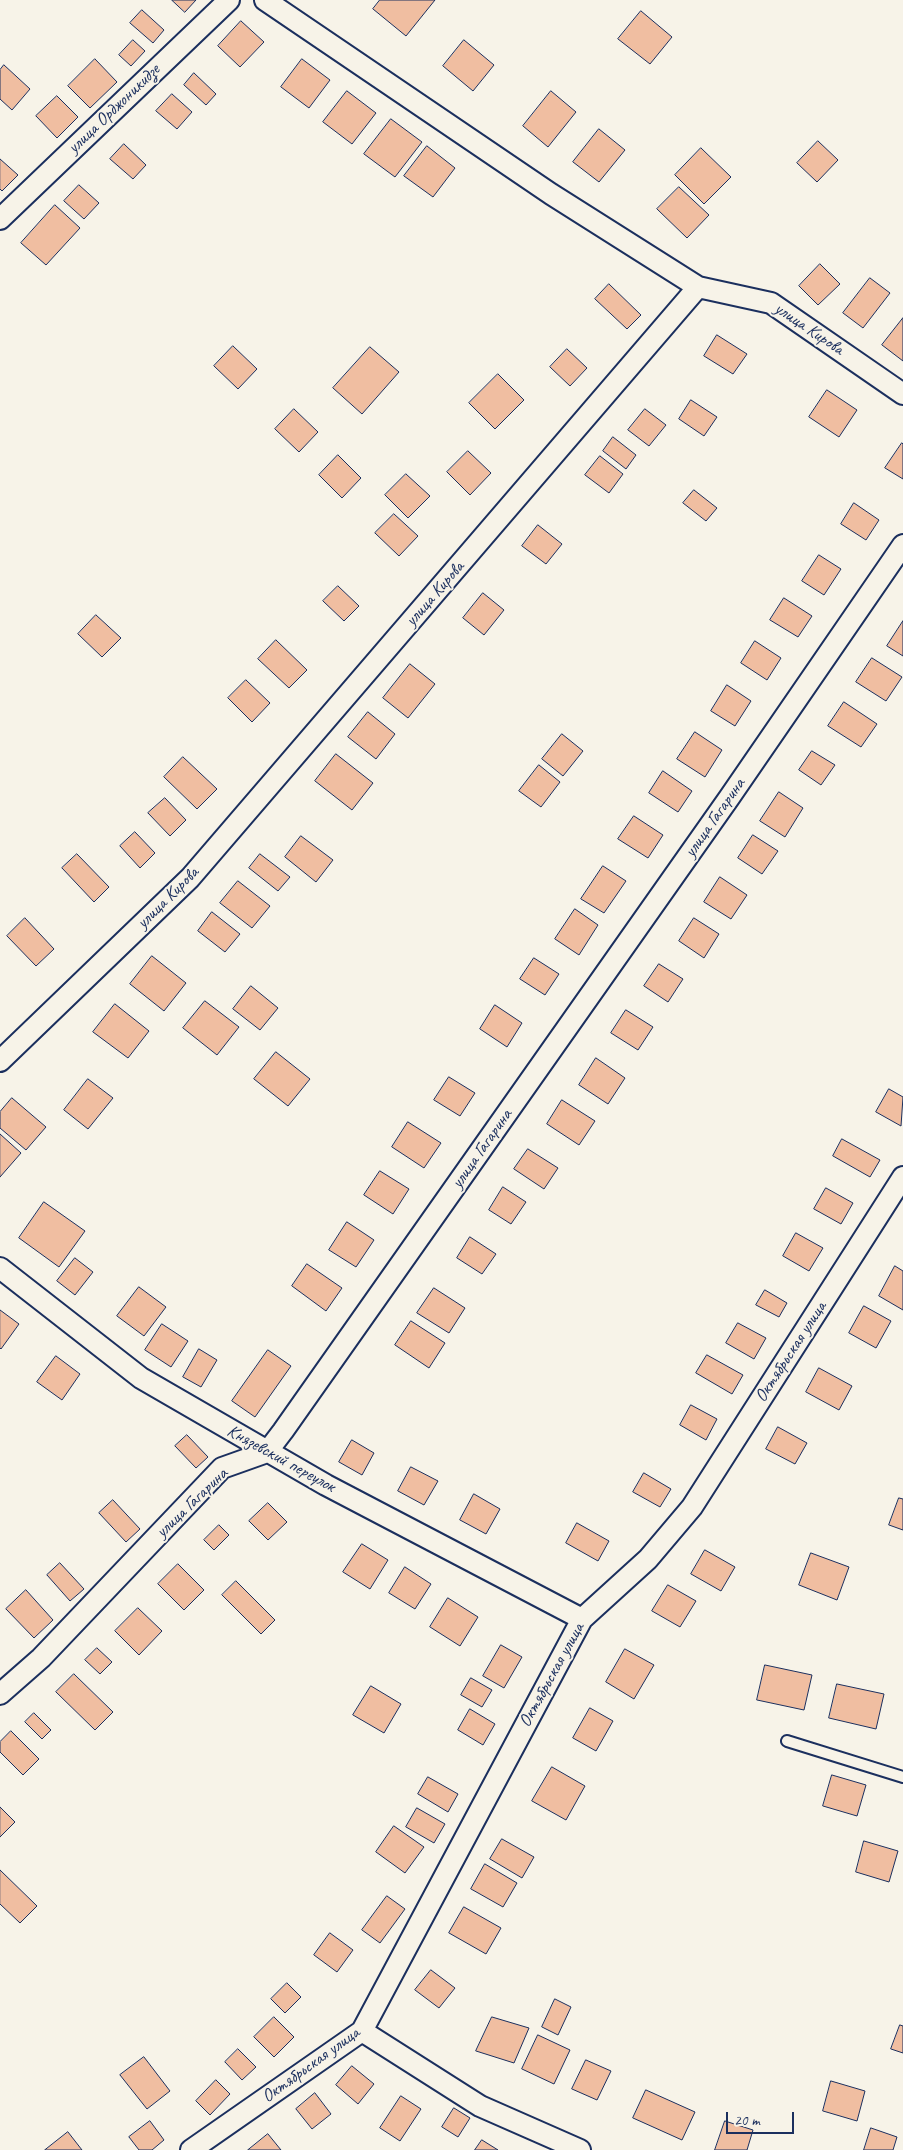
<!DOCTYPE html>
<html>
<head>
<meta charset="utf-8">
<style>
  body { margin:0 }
  #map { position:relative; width:903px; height:2150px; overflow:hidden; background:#f7f3e8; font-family:Caveat,sans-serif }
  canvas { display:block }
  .scale { position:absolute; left:726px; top:2112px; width:68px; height:22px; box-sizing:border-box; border:2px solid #1b2f5e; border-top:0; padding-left:6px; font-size:15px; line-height:18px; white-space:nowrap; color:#1b2f5e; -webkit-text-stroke:4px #f7f3e8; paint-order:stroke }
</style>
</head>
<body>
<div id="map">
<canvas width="903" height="2150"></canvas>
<div class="scale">20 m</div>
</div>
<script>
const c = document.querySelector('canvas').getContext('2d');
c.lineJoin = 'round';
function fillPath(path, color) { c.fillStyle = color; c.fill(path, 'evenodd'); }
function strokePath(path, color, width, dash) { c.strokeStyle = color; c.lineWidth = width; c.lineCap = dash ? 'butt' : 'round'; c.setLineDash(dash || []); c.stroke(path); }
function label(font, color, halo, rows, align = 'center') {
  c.font = font + ' Caveat,sans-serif'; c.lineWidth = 4; c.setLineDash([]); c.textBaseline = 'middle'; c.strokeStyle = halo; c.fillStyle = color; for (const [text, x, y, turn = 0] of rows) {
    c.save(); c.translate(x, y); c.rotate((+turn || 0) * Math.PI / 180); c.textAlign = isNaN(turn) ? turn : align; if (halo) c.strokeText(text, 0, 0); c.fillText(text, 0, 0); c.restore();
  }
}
const building = new Path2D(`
  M172,0H196L185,12Z
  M380,0H435L406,36L373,9Z
  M142,10L164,30L153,43L130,23Z
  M641,11L672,37L650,64L618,39Z
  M241,21L264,42L240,67L218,46Z
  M133,40L145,51L131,66L119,55Z
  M464,40L494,65L473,91L443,66Z
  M95,59L117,82L90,108L68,86Z
  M302,59L330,80L309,108L281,87Z
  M4,65L30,89L12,110L0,99V70Z
  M194,73L216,94L206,105L184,85Z
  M347,91L376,113L352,144L323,122Z
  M551,91L576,112L548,147L523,126Z
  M172,94L192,112L177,129L156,111Z
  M57,96L78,117L57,138L36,116Z
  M391,119L422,142L395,177L364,154Z
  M599,129L625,150L599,182L573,162Z
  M818,141L838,160L817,182L797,163Z
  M124,144L146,165L133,179L110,159Z
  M427,146L455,168L433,197L404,176Z
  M701,148L731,177L704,204L675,175Z
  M0,159L18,175L2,191L0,189Z
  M79,185L99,203L84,219L64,201Z
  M679,187L709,215L687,238L657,209Z
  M55,205L80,228L46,265L21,243Z
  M820,264L840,284L818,305L799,286Z
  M870,278L890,293L863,328L843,313Z
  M609,284L641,315L627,329L595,299Z
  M903,318V361L882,345Z
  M717,335L747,354L733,374L704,356Z
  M233,346L257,369L238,389L214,366Z
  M370,347L399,372L362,414L333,388Z
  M567,349L587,368L570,386L550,367Z
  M498,374L524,400L495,429L469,403Z
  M827,390L857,410L839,437L809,417Z
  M691,400L717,417L704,436L679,419Z
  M294,409L318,432L299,452L275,429Z
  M645,409L666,425L649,446L628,430Z
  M613,437L636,455L626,469L603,451Z
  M902,443L903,444V479L885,468Z
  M468,451L491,473L470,495L447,472Z
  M338,455L361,478L342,498L319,475Z
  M600,456L623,474L609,493L585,475Z
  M406,474L430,496L408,518L385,495Z
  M694,490L717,508L706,521L683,503Z
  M854,503L879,520L866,540L841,524Z
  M394,514L418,536L399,556L375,533Z
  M538,525L562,544L546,564L522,546Z
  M819,555L841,569L824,595L802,581Z
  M338,586L359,606L344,621L323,601Z
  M483,593L504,610L484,635L463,618Z
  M784,598L812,616L798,637L770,620Z
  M96,615L121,638L102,657L78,634Z
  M903,621V656L887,646Z
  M276,640L307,670L289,688L258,659Z
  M755,641L781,658L767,680L741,663Z
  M872,658L902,677L886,701L856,682Z
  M410,664L435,684L408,718L383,698Z
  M246,680L270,703L252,722L228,698Z
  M727,685L751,701L735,726L711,711Z
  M844,702L877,724L861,747L828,726Z
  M368,712L395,734L376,759L348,737Z
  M695,732L722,750L705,777L677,759Z
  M562,734L583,751L563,776L542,759Z
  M812,751L835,765L821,785L799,770Z
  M336,754L373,783L352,810L315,781Z
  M183,757L217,789L197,809L164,777Z
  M539,765L560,782L541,807L519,791Z
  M663,771L692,791L678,812L649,793Z
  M779,792L803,808L785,837L760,821Z
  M165,798L186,820L170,836L148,813Z
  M634,816L663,835L648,858L618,839Z
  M135,832L155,853L140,868L120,846Z
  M753,835L778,851L762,874L738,858Z
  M301,836L333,860L316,882L285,857Z
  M77,854L109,887L94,902L62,868Z
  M260,854L290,877L278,891L249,868Z
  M603,866L626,881L604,913L581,899Z
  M720,877L747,895L731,919L704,902Z
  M238,881L270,906L252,928L220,903Z
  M575,909L598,925L579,955L555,939Z
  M212,912L240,934L225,952L198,931Z
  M25,918L54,949L36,966L7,936Z
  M694,918L719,934L704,958L679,941Z
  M152,956L186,983L164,1011L130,984Z
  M534,958L559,974L545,995L520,979Z
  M659,964L683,979L668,1002L644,986Z
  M251,986L278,1008L260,1030L233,1009Z
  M205,1001L239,1027L217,1055L183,1028Z
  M115,1004L149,1031L128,1058L93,1032Z
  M495,1005L522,1023L507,1047L480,1029Z
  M626,1010L653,1027L638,1050L611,1033Z
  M276,1052L310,1079L288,1106L254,1079Z
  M596,1058L625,1078L608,1104L579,1085Z
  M449,1077L475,1093L460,1116L434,1100Z
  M88,1079L113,1098L88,1129L64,1110Z
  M889,1089L903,1097L901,1126L876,1112Z
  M12,1098L46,1127L26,1150L0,1128V1112Z
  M562,1100L595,1121L579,1145L547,1124Z
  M408,1122L441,1143L424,1168L392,1147Z
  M0,1134L21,1153L0,1177Z
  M842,1139L880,1160L870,1177L833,1156Z
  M528,1149L558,1168L544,1189L514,1169Z
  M380,1171L409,1189L393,1214L364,1195Z
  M503,1187L526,1202L511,1224L489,1210Z
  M826,1188L853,1203L841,1224L814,1209Z
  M44,1202L85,1231L59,1267L19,1238Z
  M347,1222L374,1240L356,1267L329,1250Z
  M796,1233L823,1248L809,1271L783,1256Z
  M470,1237L496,1254L482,1274L457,1258Z
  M75,1258L93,1272L75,1295L57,1281Z
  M307,1264L342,1288L326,1311L292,1286Z
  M895,1266L903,1271V1310L879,1296Z
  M139,1287L166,1307L144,1336L117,1316Z
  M434,1288L465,1308L449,1333L417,1313Z
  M765,1290L787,1303L779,1317L756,1305Z
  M864,1306L891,1321L876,1348L849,1333Z
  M0,1310L19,1324L1,1349L0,1348Z
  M411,1321L445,1343L429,1368L395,1345Z
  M738,1323L766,1338L754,1359L726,1343Z
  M162,1324L188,1341L171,1367L145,1350Z
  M199,1349L217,1360L201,1387L183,1377Z
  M268,1350L291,1366L255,1417L232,1401Z
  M707,1355L743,1375L732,1394L696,1373Z
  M56,1356L80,1374L62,1400L37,1382Z
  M819,1368L852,1386L839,1410L806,1392Z
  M691,1405L717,1419L706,1440L680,1425Z
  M778,1427L807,1443L795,1464L766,1449Z
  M187,1435L208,1457L196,1468L175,1446Z
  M352,1440L374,1453L362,1475L339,1462Z
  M411,1467L438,1481L424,1505L398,1491Z
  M644,1473L671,1489L660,1507L633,1492Z
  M474,1494L500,1509L486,1534L460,1520Z
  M899,1498L903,1499V1530L889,1525Z
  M113,1500L140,1529L126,1542L99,1513Z
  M268,1503L287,1522L268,1540L249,1521Z
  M577,1523L609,1541L598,1561L566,1543Z
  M219,1525L229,1535L214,1550L204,1540Z
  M362,1544L388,1560L370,1589L343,1572Z
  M705,1550L735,1567L721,1591L691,1574Z
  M811,1553L849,1567L837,1600L799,1585Z
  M60,1563L84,1589L70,1601L47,1575Z
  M178,1564L204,1590L184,1610L158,1584Z
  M405,1567L431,1584L415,1609L389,1593Z
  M236,1581L275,1620L261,1634L222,1595Z
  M668,1585L696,1601L680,1627L652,1611Z
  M26,1590L53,1620L34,1638L6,1609Z
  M448,1598L478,1617L460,1646L430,1627Z
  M138,1608L162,1631L139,1655L115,1631Z
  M501,1645L522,1657L504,1688L483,1676Z
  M97,1648L112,1662L100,1674L85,1660Z
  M625,1649L654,1665L634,1699L606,1682Z
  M765,1665L812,1675L804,1710L757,1700Z
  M74,1674L113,1712L95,1730L56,1692Z
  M471,1678L492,1690L482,1707L461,1695Z
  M837,1684L884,1694L876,1729L829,1718Z
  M371,1686L401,1704L384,1733L353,1715Z
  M590,1708L613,1721L596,1751L573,1738Z
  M470,1709L495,1724L483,1745L458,1730Z
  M34,1713L51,1730L42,1739L25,1722Z
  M11,1731L39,1759L23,1775L0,1752V1742Z
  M552,1767L585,1786L566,1820L532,1801Z
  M832,1775L866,1785L857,1816L823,1806Z
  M428,1777L458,1794L448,1812L418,1794Z
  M0,1807L15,1822L0,1837Z
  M417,1808L445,1824L434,1843L406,1827Z
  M394,1826L424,1847L405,1873L376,1852Z
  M502,1839L534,1857L522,1878L490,1859Z
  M864,1841L898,1851L889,1882L856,1872Z
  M485,1864L517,1883L503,1907L471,1889Z
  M0,1870L37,1906L20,1923L0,1904Z
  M387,1896L405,1909L380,1943L362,1930Z
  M464,1907L501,1928L486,1954L449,1933Z
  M330,1933L353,1950L337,1972L314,1955Z
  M431,1970L455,1988L439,2008L415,1990Z
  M287,1983L301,1997L285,2013L271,1999Z
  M555,1999L571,2007L558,2035L542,2027Z
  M274,2017L294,2037L274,2057L254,2037Z
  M492,2017L529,2028L514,2063L476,2051Z
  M900,2025L903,2026V2053L891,2049Z
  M538,2035L570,2050L554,2084L522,2069Z
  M238,2049L256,2067L242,2080L225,2062Z
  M144,2057L170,2091L147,2109L120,2075Z
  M586,2060L611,2071L597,2100L572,2089Z
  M352,2066L374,2084L358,2104L336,2085Z
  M216,2080L230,2094L210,2115L196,2101Z
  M831,2081L865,2091L857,2121L823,2111Z
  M646,2090L695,2112L682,2140L633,2118Z
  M315,2093L331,2114L312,2129L296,2109Z
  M401,2096L421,2109L400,2141L380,2128Z
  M454,2108L470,2118L458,2137L442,2127Z
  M150,2121L164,2140L152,2150H139L129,2137Z
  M725,2121L753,2130L747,2150H715Z
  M871,2128L897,2137L893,2150H864Z
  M68,2132L82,2150H45Z
  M268,2134L281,2150H248Z
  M482,2140L498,2150H475Z`);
fillPath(building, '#f0bea1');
strokePath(building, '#1b2f5e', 1);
const service = new Path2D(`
  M787,1741L903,1777`);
const minor = new Path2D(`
  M265,0L551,194L698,287
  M0,219L229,0
  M0,1061L190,878L698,287L771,303L903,394
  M0,1268L141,1378L326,1485L582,1619
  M0,1694L41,1658L222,1468L267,1452L283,1431L729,798L903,545
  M362,2031L480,2106L580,2150
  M191,2150L362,2031L582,1619L648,1559L692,1507L903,1177`);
strokePath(service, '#1b2f5e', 14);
strokePath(minor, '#1b2f5e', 24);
strokePath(service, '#f7f3e8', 10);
strokePath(minor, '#f7f3e8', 20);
label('18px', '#1b2f5e', '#f7f3e8', [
  ["улица Орджоникидзе",114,109,-44],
  ["улица Кирова",809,329,34],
  ["улица Кирова",435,594,-49],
  ["улица Гагарина",715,818,-55],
  ["улица Кирова",168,898,-45],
  ["улица Гагарина",482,1149,-55],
  ["Октябрьская улица",791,1352,-57],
  ["Князевский переулок",281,1459,29],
  ["улица Гагарина",192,1503,-44],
  ["Октябрьская улица",552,1675,-61],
  ["Октябрьская улица",311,2065,-36]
]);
</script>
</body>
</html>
